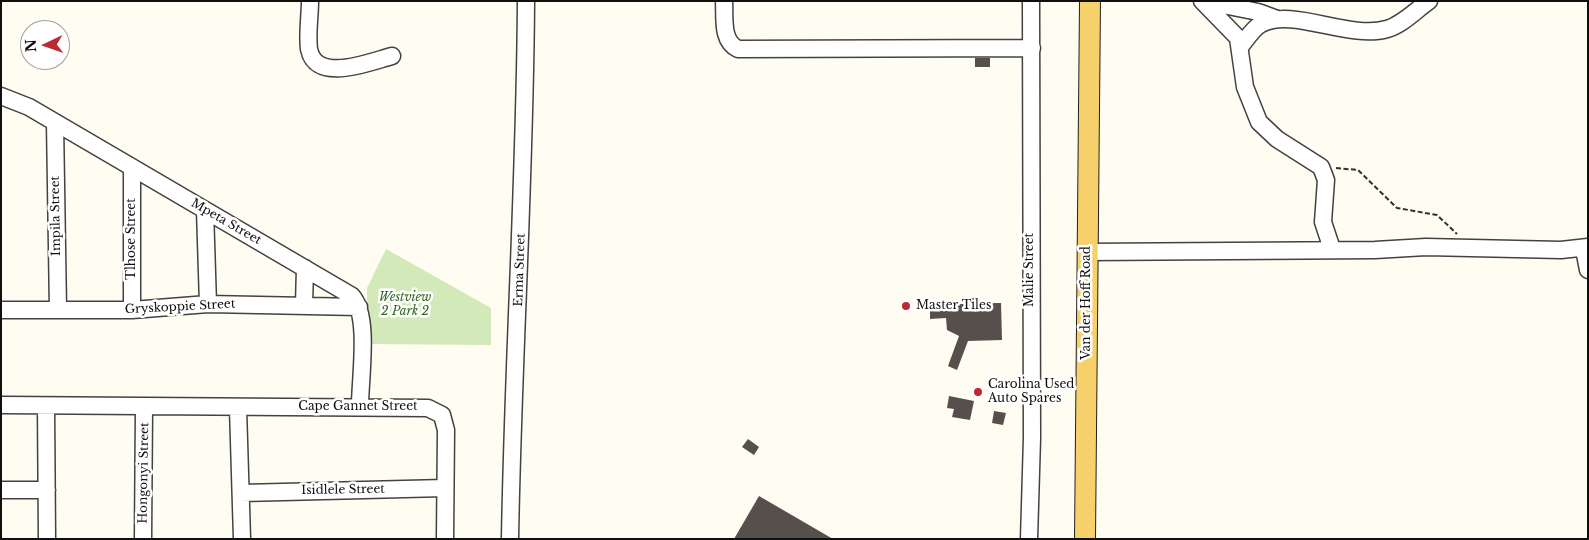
<!DOCTYPE html>
<html>
<head>
<meta charset="utf-8">
<style>
  body { margin:0 }
  #map { position:relative; width:1589px; height:540px; overflow:hidden; background:#fffcf1; font-family:"Libre Baskerville",serif }
  canvas { display:block }
  .frame { position:absolute; inset:0; border:2px solid #0f0f0f; pointer-events:none }
  .north { position:absolute; left:20px; top:20px; width:50px; height:50px; box-sizing:border-box; background:#fff; border:1px solid #9f9f9f; border-radius:50%; rotate:267deg; font-size:14px; font-weight:700; line-height:20px; text-align:center; color:#0f0f0f }
  .north::after { content:''; display:block; margin:auto; width:18px; height:22px; background:#bd2834; clip-path:polygon(50% 0,100% 100%,50% 72%,0 100%) }
</style>
</head>
<body>
<div id="map">
<canvas width="1589" height="540"></canvas>
<div class="frame"></div>
<div class="north">N</div>
</div>
<script>
const c = document.querySelector('canvas').getContext('2d');
c.lineJoin = 'round';
function fillPath(path, color) { c.fillStyle = color; c.fill(path, 'evenodd'); }
function strokePath(path, color, width, dash) { c.strokeStyle = color; c.lineWidth = width; c.lineCap = dash ? 'butt' : 'round'; c.setLineDash(dash || []); c.stroke(path); }
function label(font, color, halo, rows, align = 'center') {
  c.font = font + ' "Libre Baskerville",serif'; c.lineWidth = 5; c.setLineDash([]); c.textBaseline = 'middle'; c.strokeStyle = halo; c.fillStyle = color; for (const [text, x, y, turn = 0] of rows) {
    c.save(); c.translate(x, y); c.rotate((+turn || 0) * Math.PI / 180); c.textAlign = isNaN(turn) ? turn : align; if (halo) c.strokeText(text, 0, 0); c.fillText(text, 0, 0); c.restore();
  }
}
fillPath(new Path2D(`
  M386,249L491,308V345L367,344V288Z`), '#d4e9ba');
fillPath(new Path2D(`
  M975,58H990V67H975Z
  M1001,303L1002,340L968,341L957,370L948,366L959,336L947,330L946,318L930,319V304Z
  M949,396L974,401L970,420L952,417L954,409L947,408Z
  M994,411L1006,413L1003,425L992,423Z
  M748,439L759,447L754,455L742,447Z
  M759,496L833,539H734Z`), '#574f4b');
const minor = new Path2D(`
  M310,1C310,16 307,34 309,49C316,84 369,62 392,56
  M724,1C725,18 721,41 738,49L1032,48
  M1202,1L1238,38L1245,87L1259,122L1277,139L1321,167L1326,180L1323,222L1332,249
  M1203,1L1258,12L1277,19
  M1240,47C1246,40 1253,28 1261,24C1293,7 1348,40 1387,29C1402,25 1416,10 1429,1
  M1,96L29,107L352,296C370,316 360,378 360,406
  M55,123L58,310
  M132,167V310
  M205,210L208,304
  M1584,249L1588,270
  M1087,252L1375,250L1426,247L1561,250L1588,247
  M304,305L305,268
  M1,310H132L208,304L359,307
  M1,405L428,408L442,415L446,430L445,539
  M46,406L47,539
  M238,408L242,539
  M1,490H47
  M242,493L445,488
  M143,539L144,407
  M510,539C513,359 525,181 526,1
  M1029,539L1032,438L1031,1`);
const major = new Path2D(`
  M1085,539L1090,1`);
strokePath(minor, '#424242', 19);
strokePath(major, '#202020', 22);
strokePath(new Path2D(`
  M1336,168L1358,170L1397,208L1437,215L1457,234`), '#313131', 2, [5, 2.5]);
strokePath(minor, '#fff', 16);
strokePath(major, '#f6d06a', 20);
for (const [x, y, r, color] of [
  [906,306,5,"#bd2834"],
  [978,392,5,"#bd2834"]
]) { const dot = new Path2D(); dot.arc(x, y, r, 0, 2 * Math.PI); c.fillStyle = color; c.fill(dot); strokePath(dot, '#fff', 2); }
label('12px', '#0f0f0f', '#fff', [
  ["Impila Street",56,216,-91],
  ["Mpeta Street",226,222,30],
  ["Tlhose Street",132,239,-90],
  ["Erma Street",520,270,-88],
  ["Malie Street",1030,270,-90],
  ["Van der Hoff Road",1087,303,-90],
  ["Gryskoppie Street",180,307,-3],
  ["Cape Gannet Street",358,407],
  ["Hongonyi Street",144,473,-89],
  ["Isidlele Street",343,490,-1]
]);
label('italic 12px', '#30661f', '#fff', [
  ["Westview",405,298],
  ["2 Park 2",405,312]
]);
label('12px', '#0f0f0f', '#fff', [
  ["Master Tiles",916,306],
  ["Carolina Used",988,385],
  ["Auto Spares",988,399]
], 'left');
</script>
</body>
</html>
